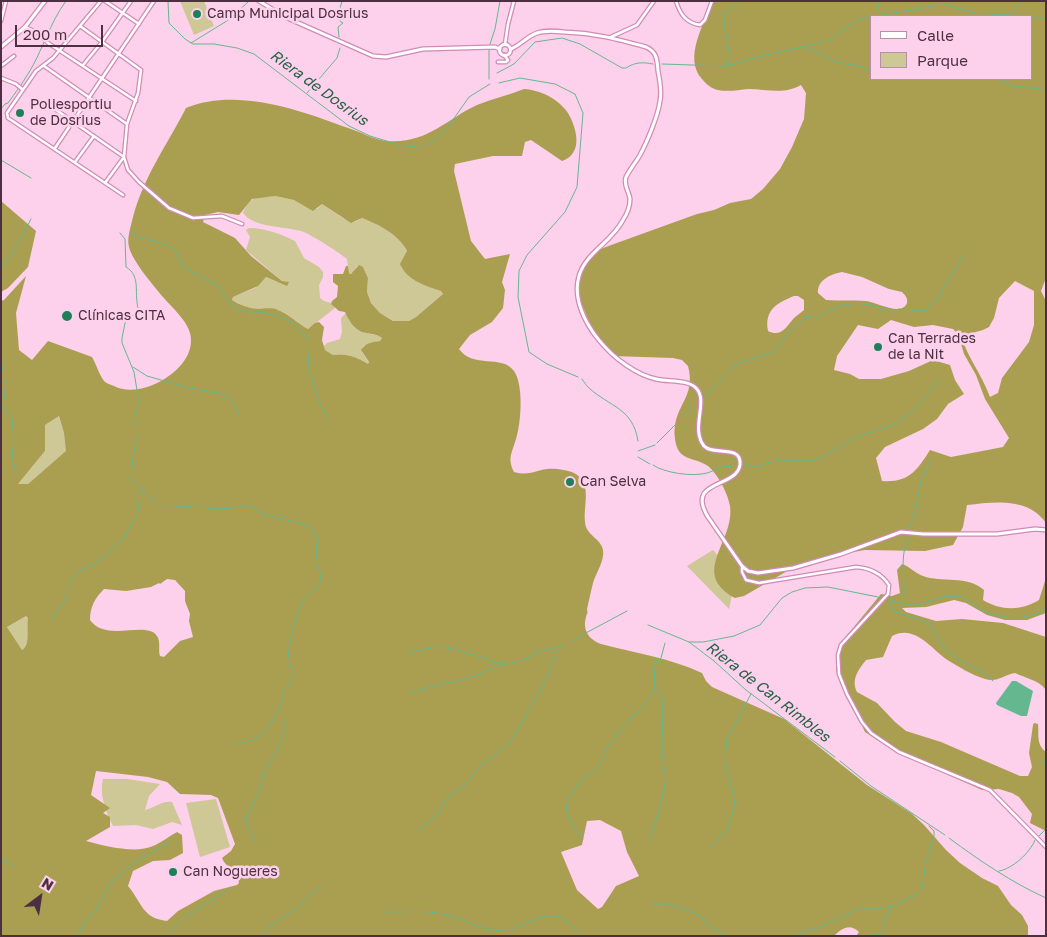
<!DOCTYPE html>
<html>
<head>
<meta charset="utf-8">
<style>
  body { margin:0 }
  #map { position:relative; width:1047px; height:937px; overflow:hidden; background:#fdd0eb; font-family:"Golos Text",sans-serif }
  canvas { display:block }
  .frame { position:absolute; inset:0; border:2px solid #4c2f41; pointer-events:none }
  .legend { position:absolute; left:870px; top:15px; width:162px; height:65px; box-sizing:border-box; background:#fdd0eb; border:1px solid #b690a7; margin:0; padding:6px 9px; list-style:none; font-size:15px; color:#4c2f41 }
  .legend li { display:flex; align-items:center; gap:10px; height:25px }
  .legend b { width:25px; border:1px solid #b690a7 }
  .north { position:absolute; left:15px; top:872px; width:50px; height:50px; -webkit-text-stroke:4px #fdd0eb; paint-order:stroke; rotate:31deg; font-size:14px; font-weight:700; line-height:20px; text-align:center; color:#4c2f41 }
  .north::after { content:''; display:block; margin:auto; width:18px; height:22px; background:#4c2f41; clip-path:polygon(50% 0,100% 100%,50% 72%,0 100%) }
  .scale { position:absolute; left:15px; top:25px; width:88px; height:22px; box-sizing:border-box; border:2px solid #4c2f41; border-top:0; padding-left:6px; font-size:15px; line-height:18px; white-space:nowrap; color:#4c2f41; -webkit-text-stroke:4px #fdd0eb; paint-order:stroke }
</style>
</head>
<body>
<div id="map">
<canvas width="1047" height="937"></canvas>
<div class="frame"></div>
<ul class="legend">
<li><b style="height:6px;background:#fff"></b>Calle</li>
<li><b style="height:14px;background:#cec796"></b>Parque</li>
</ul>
<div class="north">N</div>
<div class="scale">200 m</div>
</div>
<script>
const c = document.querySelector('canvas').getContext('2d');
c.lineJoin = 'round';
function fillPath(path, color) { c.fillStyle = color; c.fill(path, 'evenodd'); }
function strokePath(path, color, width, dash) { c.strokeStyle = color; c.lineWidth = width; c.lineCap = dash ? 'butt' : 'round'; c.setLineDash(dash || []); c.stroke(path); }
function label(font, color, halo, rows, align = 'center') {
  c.font = font + ' "Golos Text",sans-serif'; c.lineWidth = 5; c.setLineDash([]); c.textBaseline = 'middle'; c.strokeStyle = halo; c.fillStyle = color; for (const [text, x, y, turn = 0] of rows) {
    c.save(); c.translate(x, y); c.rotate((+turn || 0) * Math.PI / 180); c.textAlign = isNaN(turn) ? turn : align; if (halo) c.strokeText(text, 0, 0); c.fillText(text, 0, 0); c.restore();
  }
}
fillPath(new Path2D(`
  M180,1H204L214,26L194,35Z
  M275,196L294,200L317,209L322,204L344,219L355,222L362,218C379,224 398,235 407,251L401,268L410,277L441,291L443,294L416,317L409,321H393L380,313L371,303L367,292L368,278L363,267L357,266L353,273H349L347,259C338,252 311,234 301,231C284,226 254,228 243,213C252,195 255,198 275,196Z
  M249,228C265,228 281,234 295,241L304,258L319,267L323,272V277L319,285L320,298L324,301L331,303L335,308L308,329C297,323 290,314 278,310C272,308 268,309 262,309C251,310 241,305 232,300L233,297L255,288L266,277L277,282H288L282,281L246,250L250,237L246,230Z
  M346,313C350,321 358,331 367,333C373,335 377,334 382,338L380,341L363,346L362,352L369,363L368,365C356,357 347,353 333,355L325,350L323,347L327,343L340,339L342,332L341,318Z
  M59,416L64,433L67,451L28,484H18L45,451V425Z
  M713,550L720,558L734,585L729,609L687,566Z
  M26,616L28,618C26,628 31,643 22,650L7,627Z
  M103,779H127L160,784L149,796L145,810C154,808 163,800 172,802L182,825L172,822L153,829L136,825L113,826C106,812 99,795 103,779Z
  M216,799L230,847L200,857L186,803Z`), '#cec796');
fillPath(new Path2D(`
  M713,1H1046V278L1041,291L1046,301V523C1028,497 994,502 967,505L963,527L953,545L925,551L865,550L831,556L789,570L744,596L735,598C689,573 735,542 730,506C728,494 718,474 708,466C693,456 678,462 675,439C671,406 697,399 688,366L682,360L673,358L612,356L605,350L595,336L578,295L577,278L585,262L598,250L614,244L697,214L714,210L730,203L751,199L763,189L780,169L792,147L804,119L806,93L801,85C784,95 767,89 748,89C739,90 727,92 718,90C712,89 706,84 702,79C683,58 704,24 713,1ZM871,16H1031V79H871ZM842,272L862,277L889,289L902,292C905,295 908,298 907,303C902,317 876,302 866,301C853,300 840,301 826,300L818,293C817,280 831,274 842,272ZM1015,281L1034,291V325L1029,342L1002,378L998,393L990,397C982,375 968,358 961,336L983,330L989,327L994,318L999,298ZM794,296H798L804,300V310C801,313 797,315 794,318C787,326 781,338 768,331C764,310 777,303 794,296ZM891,320L914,327L933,325L953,329L958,334L964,354L976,375L985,399L1009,438L1003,447L951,457L930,450C917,471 908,483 882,481L876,458L885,447L923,429L937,419L948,404L964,394L955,380L950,365L933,360L909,371L881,379H859L850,374L834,370L837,356L858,325L878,329Z
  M524,89C538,90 553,96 563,107C572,115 581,140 574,151C571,157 567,159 562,161L531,140L525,142L522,156H493L455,164L454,171L471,241L485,259L510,254L502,282L505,290L503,308L492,322L470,335L459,349C473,369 502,354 514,371C524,385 521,424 516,439C512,453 507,458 514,472C529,476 534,471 547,469C555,468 567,470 574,473C593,483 583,505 585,522C586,536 601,538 603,550C605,560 596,573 593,583C591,591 589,600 587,609C588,617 588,609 586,617C582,631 590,640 601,644C635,653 670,658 702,673L706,681L712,687L784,719L867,785L911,813L924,825L946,850L960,863L982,878L998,886L1011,905L1022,915L1028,926V936H856L859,932C850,923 842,928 834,936H1V301L4,300L26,276L16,313L19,350L32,360L48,341L92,357C96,364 99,374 104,381C106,383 111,385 114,386C140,400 191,372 191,341C192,324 173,309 163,297C153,285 133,262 129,247C127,238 130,230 132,221C143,177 166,147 186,108C236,87 300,110 348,128C361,132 374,140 387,141C427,144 445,120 477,105C492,99 509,95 524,89ZM275,196L294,200L313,211L322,204L351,223L362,218C378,224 399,235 407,251L400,264C406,280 426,286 441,291L443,294L416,317L409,321H393L380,313L371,303L367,292L368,278L363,267L359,265L351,274L349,273L348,266H346L343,274H333V282L338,286L337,297L332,301L331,304L339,311L345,312C349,321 355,331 366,333C372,334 377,334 382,338L380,341C373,342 365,343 361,350L369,362L368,364C356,357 347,353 333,355L325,350L322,340L324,327L319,322L315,323L308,329C297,323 289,314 278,310C271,307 265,309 258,309C248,308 240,305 232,300L233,297L258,286L266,277L287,286L289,282L282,281L251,256L235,238L203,222L205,215L218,212L239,215L252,199ZM59,416L64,433L66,451L28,484H18L45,451V425ZM167,579L175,580L185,591V601L190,614L189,621L193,637L180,641L164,657L160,656C158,650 161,642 157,636C146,620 106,643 90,620C90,607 95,598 104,589L126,591L151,587L159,583L160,584ZM26,616L28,618C26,628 31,644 22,650L7,627ZM96,771L148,777L167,782L180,794L211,795L218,798L235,844L231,851L222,858C226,868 237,870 239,883L237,885L214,891L178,911L167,921C142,918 143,904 128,886L133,871L153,861L170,860L183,853L182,835L177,832C169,836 161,843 153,846C136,854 104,846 86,841L110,827V817L103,813L110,808L91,795ZM600,820L621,831L627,852L639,876L616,886L602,907L598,909L577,890L561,852L582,845L587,821Z
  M1,201L36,231L28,267L8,288L1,292Z
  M902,564C909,566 915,573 923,576C941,583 968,575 984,590L983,600C1001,611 1021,611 1039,600L1046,578V613L1027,620H1005L987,615L966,603L954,600L926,607L902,608L906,612L936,621L962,619L1003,623L1046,637V690C1039,680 1025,678 1015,673C1003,675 997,683 985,679C972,675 957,666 946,659C931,648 914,624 892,636L883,657L866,660C858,670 851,680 857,692L877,703L895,722L906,731L941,742L1020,776H1028L1032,767L1029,753L1033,725L1034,723L1038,724C1039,735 1036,744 1046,752V831L1030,823L1032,814L1019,797L1012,793L999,789L982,790L893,750L865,732L836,670V657L844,639L881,594L892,596L900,593L897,570Z`), '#aa9f51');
fillPath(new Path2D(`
  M1012,681H1016L1033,691L1027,716H1021L997,705L996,703Z`), '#65b78f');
strokePath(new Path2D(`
  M168,1L169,23L185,39L193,44H214L237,48L254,54L349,126L370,136L400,145L423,148L443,134L469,97L490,84
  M878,1L880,15
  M1010,15L1016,10L1021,1
  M878,16L931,6L947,5L973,13L1024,16
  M1031,17L1046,19
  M339,37L338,27L343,23L340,21L339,12L342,1
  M191,43L230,19L249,1
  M490,44L495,29L500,1
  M803,47C809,51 816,51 822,54C828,57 833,62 840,63C855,66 856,62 871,72
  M662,64L723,66L735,64L754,58L827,41C842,33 853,17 871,17
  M723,65L728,62L730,57L724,23V14L739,1
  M497,73L514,64L535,42L562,38L580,44L622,68H626C635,62 643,62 653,64
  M489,79V50
  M918,79H936
  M998,79L1014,86L1046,90
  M499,83L520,78L555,84L575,94L583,113L577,187L565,212L527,255L519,271L518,297L529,352L547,364L578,377
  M307,93L337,58L340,48
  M1,109L5,104L8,103C15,93 22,84 28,74C43,50 49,24 66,1
  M1,160L31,178
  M120,233L125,239L126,267C141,276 134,291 138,308L137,311L125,323L122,338V343L134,372L138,396V406L135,420L136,441L133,457L131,479L151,497L155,504
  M130,233L140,238L155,241L172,247L178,254L181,263L186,269L217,285L233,307L248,312H262L278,316L292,322L307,338L309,369L318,399L328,418
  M1,269L18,244L31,219
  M133,367L147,376L189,388L223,394L230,398L240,416
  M1,375L4,361
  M1,377L6,383L3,406L12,419L14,439L12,455L16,473
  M582,379C584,382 586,385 589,388C610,407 633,408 638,441
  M705,397L732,368L741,362L773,352L788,333L807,316L817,318C843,301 863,299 890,312L899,309L924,311L937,300L964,254
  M657,443L698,402
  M638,451L655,445
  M638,457L650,464
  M743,463C757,471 762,463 775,461C788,458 801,463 814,460C828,457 841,445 854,438C862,434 871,433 879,430C907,421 924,402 938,379
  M653,465C664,473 693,477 707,473C717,470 722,464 733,467
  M160,505L225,509L248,506L263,514L308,525L317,536C317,543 316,551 317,559C318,568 323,576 319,585C316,591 308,593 305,598C297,607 291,636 289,649C286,666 301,676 283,691L284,730L278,750L268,764L263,776L260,789L246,818L247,824L255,841
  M909,529L916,508L921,481L930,460
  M888,599C898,603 911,607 922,604C934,600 947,594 960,597C968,599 975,606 983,611C1002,620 1029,621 1046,608
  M890,601L893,611L925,621L930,625L943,647L957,659L983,672L993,681
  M903,604C907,581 898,562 908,538
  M52,619L67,597L68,584L81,570L93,565L123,540L137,515L139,506L137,497L142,489
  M648,625L689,642H703L734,636L760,625L782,598L792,592L805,588L828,587L878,597
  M573,642L584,634L627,611
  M689,642L714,661L746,690L835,757
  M408,652C418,651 429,647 439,647C460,648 484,660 505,664
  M410,693L439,684L455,682L480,674L496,666L522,661L538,652L556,647
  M233,744C238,743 244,743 249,741C266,736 275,716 283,702
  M1043,758L1046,768
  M840,761L871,786L945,835
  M419,830L438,814L446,798L465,785L482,765L510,743L545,682L558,647L565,645
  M1039,836L1046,829
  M949,838C980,861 1011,882 1046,898
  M583,839C568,820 558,808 576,788C579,785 580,781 583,778C586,776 590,775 593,772C601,766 605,755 608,745L615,741L617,733L627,726L631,717L640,711L654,691L655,664L661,658L665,643
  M650,839L659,810L666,780L662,752L663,697L661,693L654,689
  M710,848L728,829L735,803L725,761L727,739L751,694
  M1,860L13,865
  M999,871C1012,869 1030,853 1035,840
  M922,889L926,862L934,836V831L929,826
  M653,904H666L689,911L702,917L711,928L727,936
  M385,912C404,912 424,910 443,914C464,918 484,933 506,930C523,928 540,913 558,916C567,918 575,929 581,936
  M167,934L185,917L229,889
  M77,936L84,923L96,910L111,882L135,862L170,842
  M261,936L268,928L299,906L321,886
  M791,936L820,927L860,908H882L893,906L919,893
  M867,936L883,933
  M884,936C881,925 887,915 892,907`), '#65b78f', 1);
const minor = new Path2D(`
  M101,1L53,58L36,71L7,113L8,118L123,195
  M105,1L139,24
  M676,1C680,14 686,23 700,25L705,20L712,1
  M1,21L6,1
  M80,26L141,70L138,93L127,124L124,157L128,170L139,182L169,208L193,218L222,216L242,224
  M25,27L38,33L48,43L136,101
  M611,37L637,25L654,1
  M505,44L508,24L514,1
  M498,62H506L508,60L504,55
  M83,65L102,42L131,1
  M1,66L14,56
  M44,66L127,124
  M1,78L16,84L22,89
  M46,103L124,157
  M55,148L154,1
  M75,162L94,136
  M105,183L124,157
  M742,566V572L746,580L759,583L856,567C870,568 881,573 889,585L888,594L841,645L838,655L839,674L847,694L862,722L871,733L899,752L990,790L1046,847`);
const tertiary = new Path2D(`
  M259,1L285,17L373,56L386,57L423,49L495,47L500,49
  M499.5 50a5.5 5.5 0 1 1 11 0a5.5 5.5 0 1 1-11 0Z
  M1,47L25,27L45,1
  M511,49C521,45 526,37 537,33C546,30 555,31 564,32C595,33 617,39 646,47C657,52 657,59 658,71C660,81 662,92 660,101C658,116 647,142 640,155C636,162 630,169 626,177C623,185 629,191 630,199C630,206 627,214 623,220C612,242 586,252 579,276C567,317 618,371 656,379C668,382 687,379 696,388C709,401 690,428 704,446C713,456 742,444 740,465C736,489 685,479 708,517L742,566L748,571L758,573L793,568L841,554L901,532L923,534H997L1035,529L1046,530`);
strokePath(minor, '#d08bb7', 5);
strokePath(tertiary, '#d08bb7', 5.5);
strokePath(minor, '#fff', 2.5);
strokePath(tertiary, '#fff', 3);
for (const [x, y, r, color] of [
  [197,14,5,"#1e8058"],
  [20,113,5,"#1e8058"],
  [67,316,6,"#1e8058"],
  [878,347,5,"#1e8058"],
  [570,482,5,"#1e8058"],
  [173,872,5,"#1e8058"]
]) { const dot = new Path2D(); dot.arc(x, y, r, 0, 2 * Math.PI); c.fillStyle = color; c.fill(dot); strokePath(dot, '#fdd0eb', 2); }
label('14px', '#4c2f41', '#fdd0eb', [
  ["Camp Municipal Dosrius",207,14],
  ["Poliesportiu",30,105],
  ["de Dosrius",30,121],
  ["Clínicas CITA",78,316],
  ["Can Terrades",888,339],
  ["de la Nit",888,355],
  ["Can Selva",580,482],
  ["Can Nogueres",183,872]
], 'left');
label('italic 15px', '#266348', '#fdd0eb', [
  ["Riera de Dosrius",319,88,36],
  ["Riera de Can Rimbles",768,692,38]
]);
</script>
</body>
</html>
